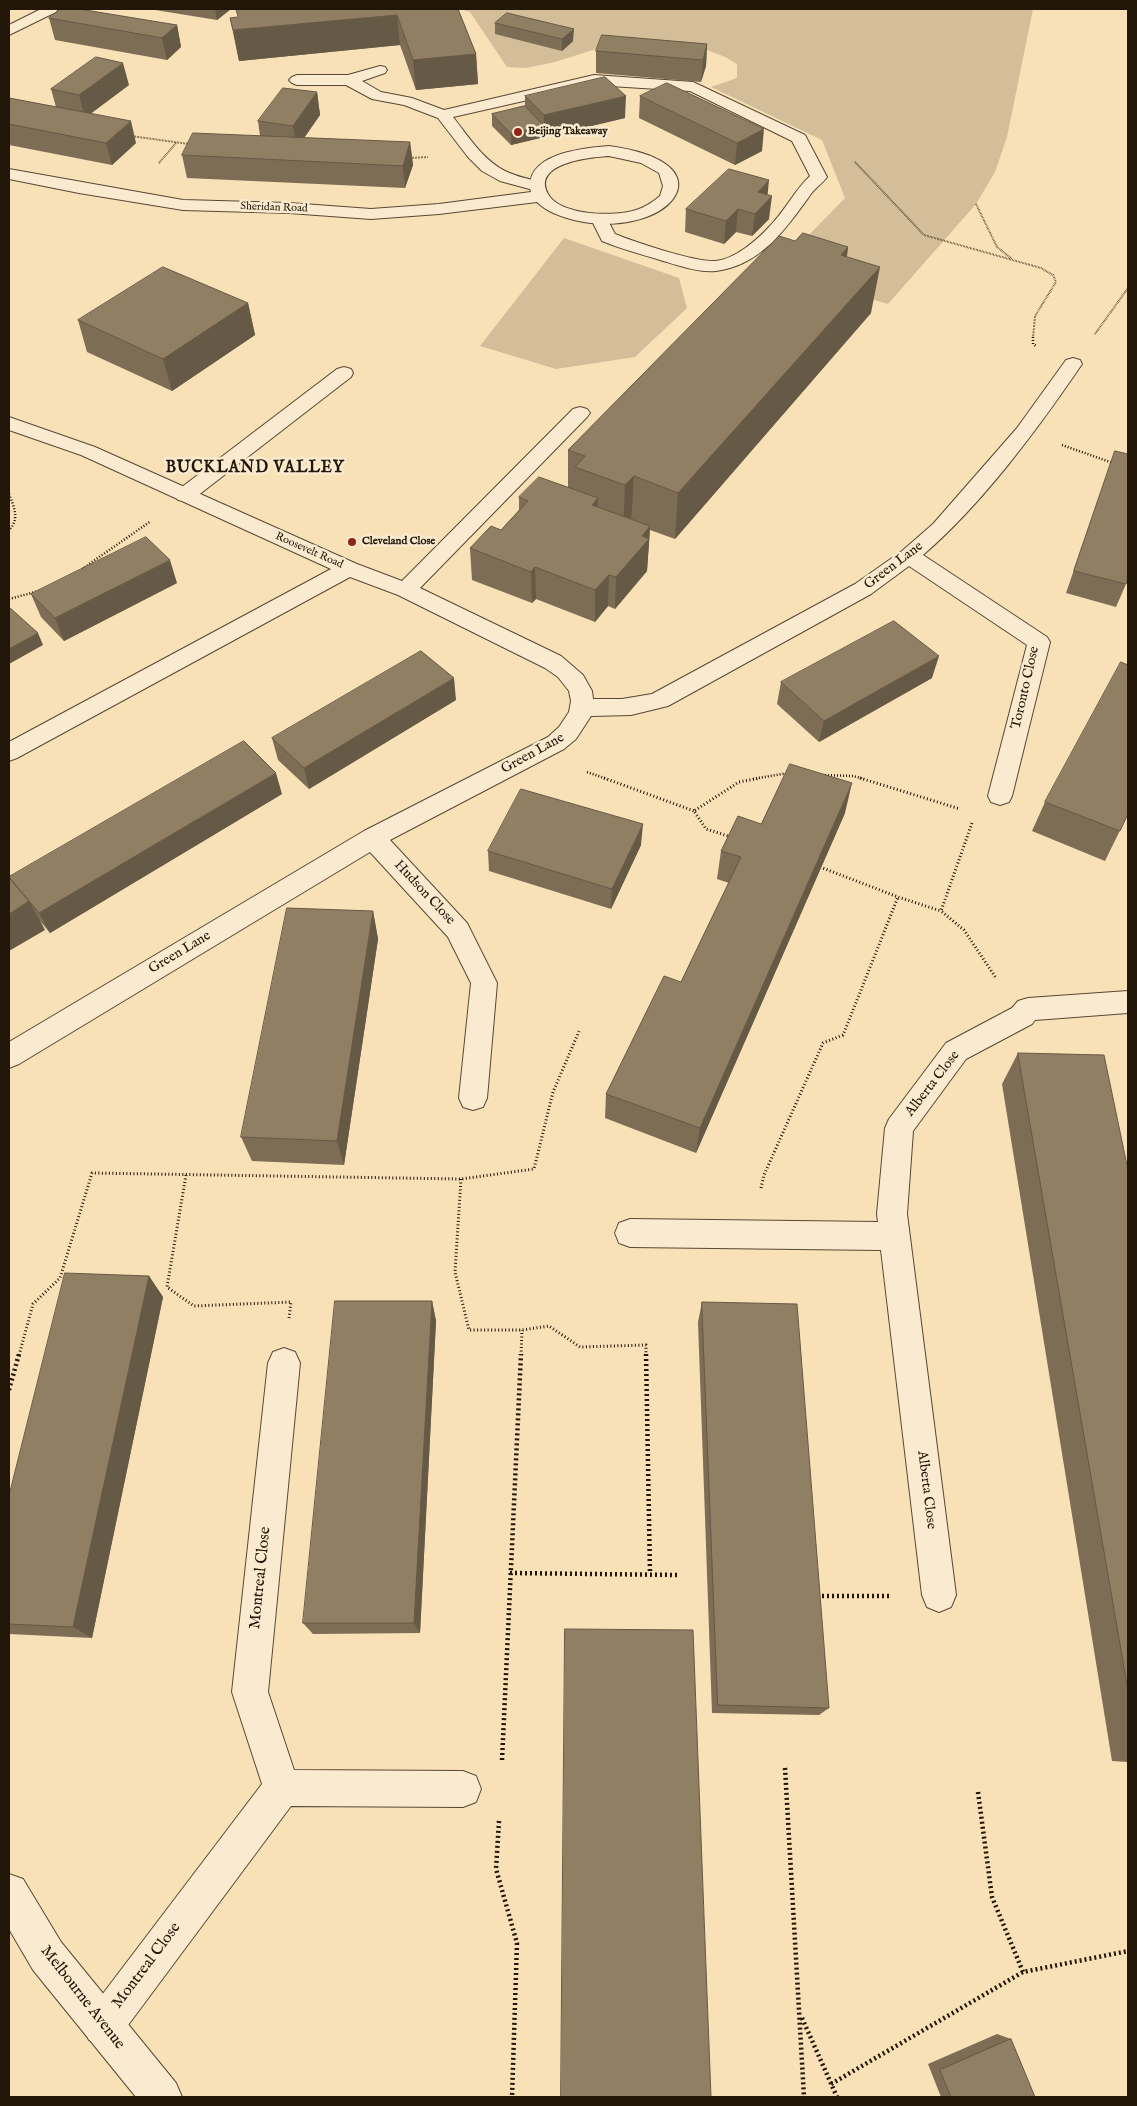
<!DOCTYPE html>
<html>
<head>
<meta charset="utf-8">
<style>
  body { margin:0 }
  #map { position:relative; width:1137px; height:2106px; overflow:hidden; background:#f8e0b7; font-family:"IM FELL English",serif }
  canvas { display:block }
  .frame { position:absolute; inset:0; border:10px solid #211607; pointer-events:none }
</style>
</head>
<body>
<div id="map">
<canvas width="1137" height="2106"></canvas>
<div class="frame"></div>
</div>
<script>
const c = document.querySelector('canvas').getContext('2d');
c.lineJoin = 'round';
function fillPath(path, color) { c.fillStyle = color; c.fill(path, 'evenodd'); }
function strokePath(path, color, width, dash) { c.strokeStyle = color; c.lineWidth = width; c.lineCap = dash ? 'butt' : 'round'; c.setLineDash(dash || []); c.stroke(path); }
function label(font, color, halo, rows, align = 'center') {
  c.font = font + ' "IM FELL English",serif'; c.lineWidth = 5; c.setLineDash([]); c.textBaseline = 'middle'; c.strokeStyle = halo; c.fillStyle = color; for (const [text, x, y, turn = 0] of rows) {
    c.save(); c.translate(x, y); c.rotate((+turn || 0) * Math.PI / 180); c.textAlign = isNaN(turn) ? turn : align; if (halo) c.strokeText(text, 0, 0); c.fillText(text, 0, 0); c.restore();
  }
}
fillPath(new Path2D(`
  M460,9H1033L1007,137L995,172L976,204L888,304L774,271L845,198L822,140L711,87L737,78V64L725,57L707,50L614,47L596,49L555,62L526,68L507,67L470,12Z
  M564,238L679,278L687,308L635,357L556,369L480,346Z`), '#d3be99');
const service = new Path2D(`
  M380,66L385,67L387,70L385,73L362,81L381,92L412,98L444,110L594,75L693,82L805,135L827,177C823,183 816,187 811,194C787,227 762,265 716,271C699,273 677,265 660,260C641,254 621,249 602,241L591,219L593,215H605L615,234C635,242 694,262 715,261C734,260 757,240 769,227C785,211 794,191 810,176L792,141L690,91L594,85L453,117C468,136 483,160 505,171C517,177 530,179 543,183L545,186L543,189L537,191L500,181L482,171L468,157L438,118L404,105L372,99L346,85H297L292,83L289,80L292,77L297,75H348Z
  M344,367L351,369L353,373L351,377L192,500L185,501L178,500L175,495L178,490L337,369Z`);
const minor = new Path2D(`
  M41,9H58L56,12L9,35V25Z
  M609,146C736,163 667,242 574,220C560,216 547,212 537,202L439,214L371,219L289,213L183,210L79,193L9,179V169L183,200L289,203L371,209L439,204L531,192C523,154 582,148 609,146ZM609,156L641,163L659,173L663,186L660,196C653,202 645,207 636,210C616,217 560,216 548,194C531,163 591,157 609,156Z
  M1073,358L1080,360L1082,364C1037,430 983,503 923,555L1047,637L1050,642L1012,796L1009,802L1000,805L991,802L988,796L1027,645L909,566L871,594L668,706L631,715L591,716L576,739L564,749L390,840L467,923L497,983L487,1098L483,1107L473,1110L463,1107L459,1098L471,983L448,937L370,852L19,1064L9,1068V1042L364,831L548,737L559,727L569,712L571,701L569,691L558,677L545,668L398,595L350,577L17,758L9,761V742L331,569L81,455L9,430V417L95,447L357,564L402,581L573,409L580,407L587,409L590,413L587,417L420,588L561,656L583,675L592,691L593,699H622L652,694L855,584L902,551L933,524L1017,428L1066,360Z
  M1128,991V1013L1035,1020L1032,1024L966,1059L913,1131L907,1214L956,1595L951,1607L939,1612L927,1607L922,1595L881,1250L630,1247L619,1243L615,1233L619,1223L630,1219L878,1222L877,1214L885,1128L889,1119L946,1043L1012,1008L1018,1001L1028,998Z
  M284,1348L295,1352L300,1363L268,1692L294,1770L463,1771L476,1776L481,1789L476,1802L463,1807L291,1806L117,2040L103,2046L89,2040L83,2026L89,2012L262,1784L232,1692L268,1363L273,1352Z`);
const tertiary = new Path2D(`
  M9,1874L23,1879L61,1942L176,2083L182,2097H136L33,1970L9,1929Z`);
strokePath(service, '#574833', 2);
strokePath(minor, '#574833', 2);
strokePath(tertiary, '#574833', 2);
strokePath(new Path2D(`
  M131,136L189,144
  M409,158L428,157
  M855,162L924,235L1041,268L1053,275L1056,282L1035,316L1033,338
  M159,163L176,143
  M976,204L997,247L1012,259
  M1095,334L1128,288`), '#211607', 2, [0.5, 1]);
strokePath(new Path2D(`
  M1033,337V344L1036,346
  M1062,445L1113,463
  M9,494C14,507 20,519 9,530
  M82,569L151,521
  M9,599L39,591
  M587,772L607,779
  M822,775L853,776L864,779
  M753,779L788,773`), '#211607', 2.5, [1, 2]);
strokePath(new Path2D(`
  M604,778L694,811
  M860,778L960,809
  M972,823L941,911L964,930L996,978
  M731,837L706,829L694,811L739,782L760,778
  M820,867L898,897L941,911
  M186,1175L167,1287L194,1306L291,1302L289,1318
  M461,1179L455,1272L469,1330H522L549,1326L580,1347L646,1345V1355
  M761,1188L764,1175L823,1043L843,1035L898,897
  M19,1355L33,1304L60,1278L92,1173L461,1179L534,1169L553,1092L580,1029
  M521,1355L522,1330`), '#211607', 3, [1, 2.5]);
strokePath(new Path2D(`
  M646,1354L650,1574
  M9,1390L19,1354
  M510,1573L678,1575
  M822,1596H891
  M502,1760L521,1354
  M785,1768L804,2097
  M978,1792L992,1897L1023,1972
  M499,1821L496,1869L517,1943L512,2097
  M802,2018L837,2097
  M831,2084L1023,1972L1128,1951`), '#211607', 4.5, [2, 3]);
fillPath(service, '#faebd0');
fillPath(minor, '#faebd0');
fillPath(tertiary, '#faebd0');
fillPath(new Path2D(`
  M149,9H231L217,20Z
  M458,9L476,54L478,84L416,90L400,45L239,61L230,18Z
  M49,18L177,25L181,47L167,60L55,40Z
  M495,23L573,41L562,51L495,34Z
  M707,44L706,66L701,82L596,73V51Z
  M129,85L91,113L136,143L112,165L9,145V98L56,107L51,89Z
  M317,92L320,115L304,138L410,142L413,165L405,188L187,178L182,155L260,136L258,121Z
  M525,96L625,118L511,145L492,126V114L525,106Z
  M640,96L762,151L735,165L639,118Z
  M768,195L769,219L752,236L736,232L724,244L685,232L686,209Z
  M795,241L848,247L847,257L871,313L675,539L650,530L647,571L615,609L608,606L595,622L536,599L532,603L472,580L470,548L501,530L519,510V497L568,487V450Z
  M248,303L255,335L172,391L87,352L78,320Z
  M1115,451L1126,584L1116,607L1066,593L1107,474Z
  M177,583L64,641L41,617L31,594Z
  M932,678L819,742L777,704L781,682Z
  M456,700L309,789L278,760L272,738Z
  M282,794L50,933L40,921L45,930L10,880L9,876Z
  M1045,802L1128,814L1105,861L1032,831Z
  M845,813L696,1153L605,1118L606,1094L681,982L729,883L717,879L721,851L761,824Z
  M641,845L611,909L489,871L488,851Z
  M373,911L378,939L344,1165L252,1161L241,1137Z
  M1018,1053L1128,1170V1762L1112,1761L1002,1084Z
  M149,1276L163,1297L92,1638L9,1634V1496Z
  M432,1301L436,1321L420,1633L313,1634L303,1623Z
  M702,1302L829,1708L819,1715L712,1713L698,1322Z
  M997,2034L1011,2039L1035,2097H941L928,2064Z`), '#7d6d55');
fillPath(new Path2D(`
  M215,9H231L217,20Z
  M397,15L400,45L239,61L233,30Z
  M177,25L181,47L167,60L162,38Z
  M574,29L573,41L562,51V39Z
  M707,44L706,66L701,82L703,60Z
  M476,54L478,84L416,90L413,60Z
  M123,63L129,85L85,118L79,95Z
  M317,92L320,115L297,148L293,126Z
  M626,96L625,118L544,137V115Z
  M131,121L136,143L112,165L106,143Z
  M544,126V137L511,145V134Z
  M764,129L762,151L735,165L737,143Z
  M410,142L413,165L405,188L403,166Z
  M769,180L767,201L772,196L769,219L752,236L758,192Z
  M738,209L736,232L724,244L726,221Z
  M848,247L841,293V255Z
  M880,267L871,313L675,539L678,493Z
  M248,303L255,335L172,391L163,359Z
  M634,476L631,523L623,532L625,485Z
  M598,498L597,530L592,505Z
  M650,526L647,571L615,609L616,577L642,536Z
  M170,560L177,583L64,641L55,618Z
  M535,567L536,599L532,603L531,572Z
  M609,575L608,606L595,622V590Z
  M38,633L43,645L9,664V649Z
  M939,656L932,678L819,742L824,721Z
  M454,678L456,700L309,789L304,768Z
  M276,773L282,794L50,933L39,913Z
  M852,783L845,813L696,1153L700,1128Z
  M643,824L641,845L611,909L612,889Z
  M29,901L45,930L9,951V914Z
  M373,911L378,939L344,1165L337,1141Z
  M149,1276L163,1297L92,1638L73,1627Z
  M432,1301L436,1321L420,1633L414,1623Z`), '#665945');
const building = new Path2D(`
  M61,9H79L177,25L162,38L49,18Z
  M236,9H458L476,54L413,60L397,15L233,30L230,18L238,17Z
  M507,13L574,29L562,39L495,23Z
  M602,35L707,44L703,60L596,51Z
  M96,57L123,63L79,95L51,89Z
  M605,77L626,96L544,115L525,96Z
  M667,83L764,129L737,143L640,96Z
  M283,88L317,92L293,126L258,121Z
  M9,98L131,121L106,143L9,124Z
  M525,106L544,126L511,134L492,114Z
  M193,133L410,142L403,166L182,155Z
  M729,169L769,180L758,192L772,196L755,214L738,209L726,221L686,209Z
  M803,233L848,247L841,255L880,267L678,493L634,476L625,485L575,467L585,456L568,450L779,236L795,241Z
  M163,267L248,303L163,359L78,320Z
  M1115,451L1128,454V577L1126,584L1074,571Z
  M539,477L598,498L592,505L650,526L642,536L649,539L616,577L609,575L595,590L535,567L531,572L470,548L491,526L501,530L528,501L519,497Z
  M146,537L170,560L55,618L31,594Z
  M9,607L38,633L9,649Z
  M894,621L939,656L824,721L781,682Z
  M421,651L454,678L304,768L272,738Z
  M1121,662L1128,665V814L1120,831L1045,802Z
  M244,741L276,773L39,913L9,877Z
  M790,764L852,783L700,1128L606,1094L664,976L681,982L741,857L721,851L738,816L761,824Z
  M521,789L643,824L612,889L488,851Z
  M9,878L29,901L9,914Z
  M287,908L373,911L337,1141L241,1137Z
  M1018,1053L1104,1055L1128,1170V1690Z
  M65,1273L149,1276L73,1627L9,1624V1496Z
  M335,1301H432L414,1623H303Z
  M702,1302L797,1304L829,1708L718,1705Z
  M565,1629L693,1630L711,2097H561Z
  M1011,2039L1035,2097H951L940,2070Z`);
fillPath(building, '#917f63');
strokePath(building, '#665945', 1);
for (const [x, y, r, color] of [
  [518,132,5,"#8f2418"],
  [352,542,5,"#8f2418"]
]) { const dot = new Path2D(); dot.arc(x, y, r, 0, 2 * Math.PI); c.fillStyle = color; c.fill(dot); strokePath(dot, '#faebd0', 2); }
label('bold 11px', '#211607', '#faebd0', [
  ["Beijing Takeaway",528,132],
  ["Cleveland Close",362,542]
], 'left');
label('11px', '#211607', '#faebd0', [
  ["Sheridan Road",274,208,2],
  ["Roosevelt Road",309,551,24]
]);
label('14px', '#211607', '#faebd0', [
  ["Green Lane",894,566,-37],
  ["Toronto Close",1026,688,-77],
  ["Green Lane",533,754,-29],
  ["Hudson Close",424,893,47],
  ["Green Lane",180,953,-31],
  ["Alberta Close",933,1084,-52],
  ["Alberta Close",926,1490,83]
]);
c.letterSpacing = '1px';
label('bold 16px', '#211607', '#faebd0', [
  ["BUCKLAND VALLEY",255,469]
]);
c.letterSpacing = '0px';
label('16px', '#211607', '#faebd0', [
  ["Montreal Close",261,1578,-84],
  ["Montreal Close",147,1966,-53],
  ["Melbourne Avenue",82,1998,52]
]);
</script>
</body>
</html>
